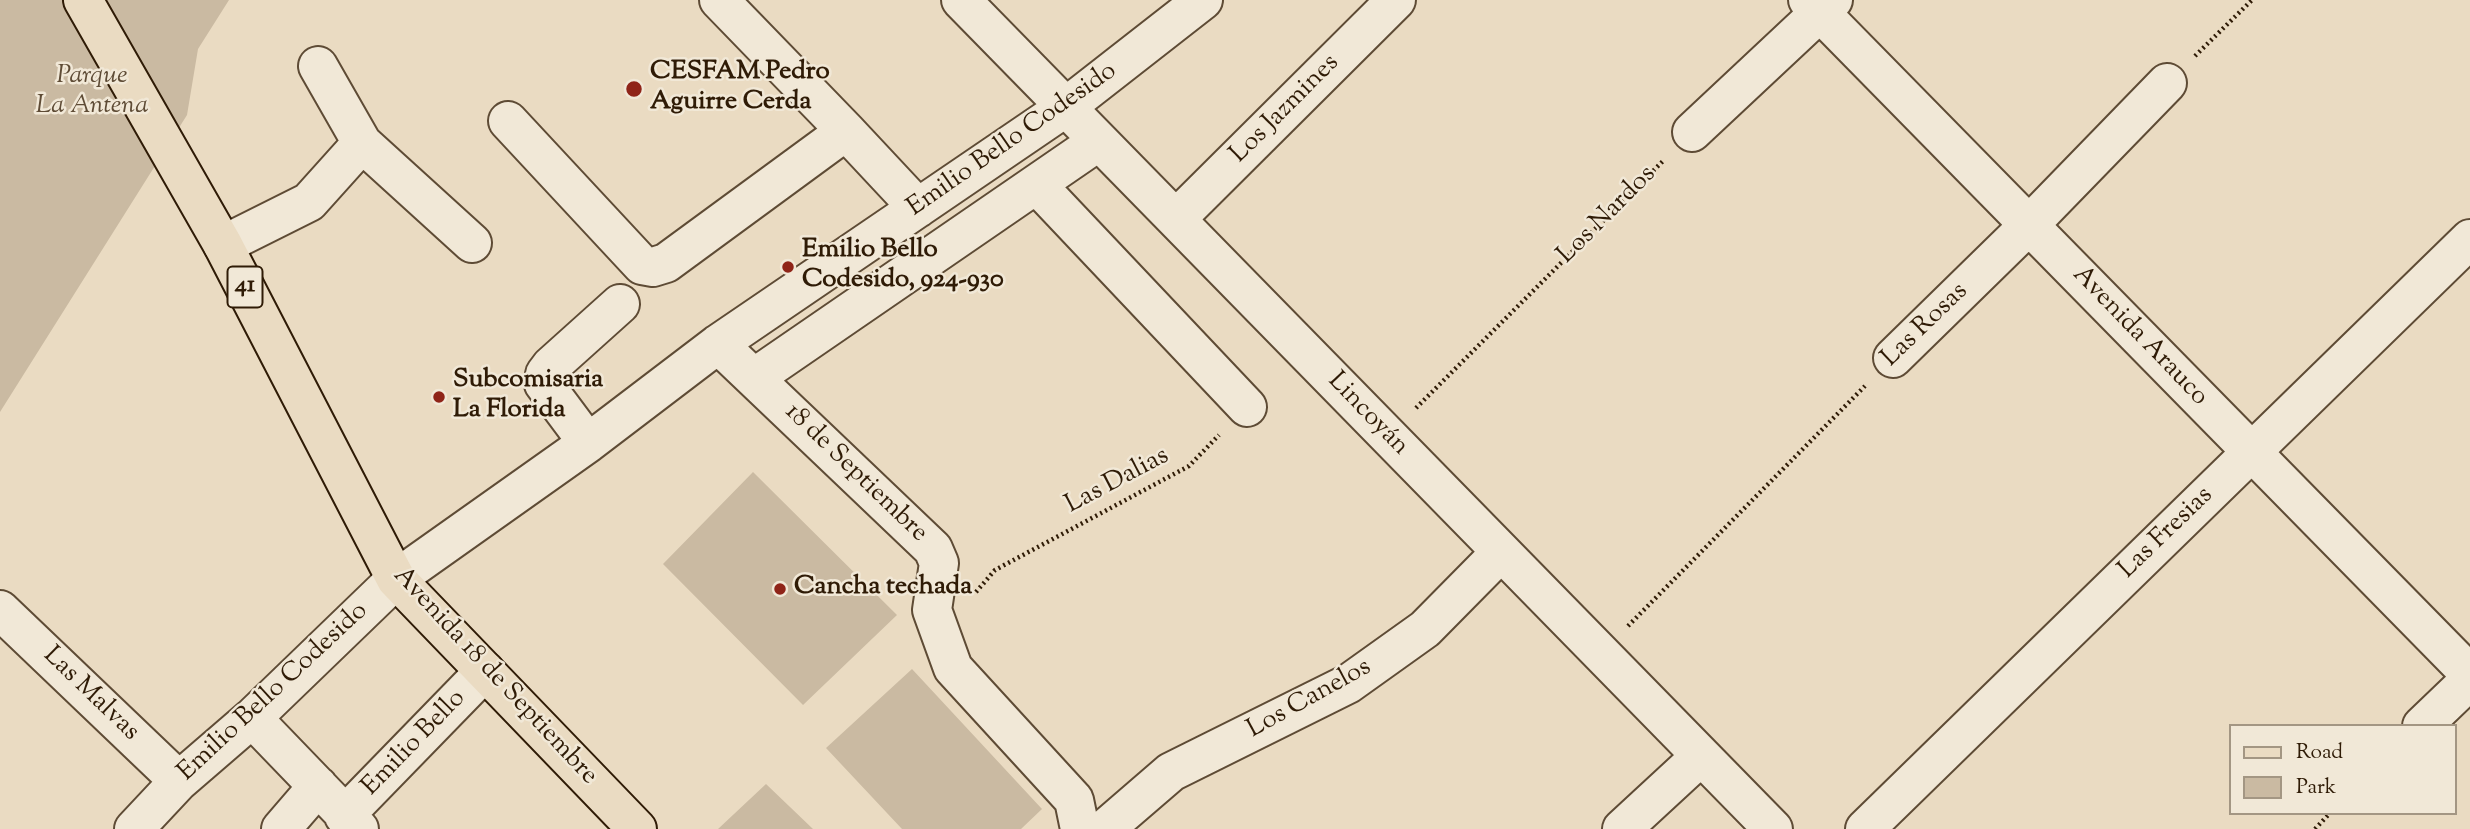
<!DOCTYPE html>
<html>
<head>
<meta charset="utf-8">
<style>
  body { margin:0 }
  #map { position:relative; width:2470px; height:829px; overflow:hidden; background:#eadbc2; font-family:"Sorts Mill Goudy",serif }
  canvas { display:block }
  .legend { position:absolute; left:2229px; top:724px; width:228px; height:91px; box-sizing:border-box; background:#f1e8d7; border:2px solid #a39683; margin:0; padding:9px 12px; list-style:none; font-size:21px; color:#2f1b06 }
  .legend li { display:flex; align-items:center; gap:14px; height:35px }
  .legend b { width:35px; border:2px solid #a39683 }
</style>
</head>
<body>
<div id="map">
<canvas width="2470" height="829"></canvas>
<ul class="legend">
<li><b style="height:9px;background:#eadbc2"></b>Road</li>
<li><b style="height:19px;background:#cabaa2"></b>Park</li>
</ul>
</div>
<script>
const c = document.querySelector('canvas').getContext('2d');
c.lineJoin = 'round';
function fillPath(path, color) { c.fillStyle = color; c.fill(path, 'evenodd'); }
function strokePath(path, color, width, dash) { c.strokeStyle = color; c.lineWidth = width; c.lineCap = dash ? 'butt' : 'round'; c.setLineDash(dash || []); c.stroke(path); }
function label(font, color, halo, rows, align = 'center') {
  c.font = font + ' "Sorts Mill Goudy",serif'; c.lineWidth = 5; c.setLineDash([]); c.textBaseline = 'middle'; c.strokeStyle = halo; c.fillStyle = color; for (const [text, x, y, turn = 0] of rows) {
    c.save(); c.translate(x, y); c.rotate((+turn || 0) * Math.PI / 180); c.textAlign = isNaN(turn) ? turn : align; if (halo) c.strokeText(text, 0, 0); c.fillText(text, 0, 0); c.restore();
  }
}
fillPath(new Path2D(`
  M0,0H229L198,49L187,115L0,412Z
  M753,472L897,615L803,705L663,564Z
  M912,669L1042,809L1021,829H902L826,748Z
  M766,784L813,829H718Z`), '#cabaa2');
const minor = new Path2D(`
  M961,0L1773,829
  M1808,0L2470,674
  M318,66L362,143
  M508,121L642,265L653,267L666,263L846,131L719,0
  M846,131L918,208
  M1692,132L1833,0
  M1037,185L1247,407
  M1176,219L1396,0
  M223,245L309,202L362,143L472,243
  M718,344L933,549L939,563L932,610L953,668L1074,800L1080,829
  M1893,358L2029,225L2167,83
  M754,378L1099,141
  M588,443L544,384L545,374L551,366L620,304
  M0,610L179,781
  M252,718L359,829
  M2422,726L2470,680
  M344,816L485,671
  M134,829L179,781L252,718L396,579L588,443L718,344L1066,107L1203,0
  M281,829L318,786
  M1105,829L1171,772L1348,684L1425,629L1501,552
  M1622,829L1701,756
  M1865,829L2470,239`);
const major = new Path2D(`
  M83,0L223,245L396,579L637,829`);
strokePath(minor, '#5e4b35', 42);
strokePath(major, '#2f1b06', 42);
strokePath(new Path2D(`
  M2195,56L2252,0
  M1416,408L1664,160
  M976,592L995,570L1189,466L1219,435
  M1628,626L1865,386
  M2315,829L2330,813`), '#2f1b06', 4.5, [2, 3.5]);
strokePath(minor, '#f1e8d7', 38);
strokePath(major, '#eadbc2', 38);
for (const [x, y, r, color] of [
  [634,89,9,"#8f2418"],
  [788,267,7,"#8f2418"],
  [439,397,7,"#8f2418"],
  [780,589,7,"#8f2418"]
]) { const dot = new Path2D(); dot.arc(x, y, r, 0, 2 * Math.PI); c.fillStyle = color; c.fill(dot); strokePath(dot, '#f1e8d7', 2.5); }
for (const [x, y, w] of [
  [245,287,35]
]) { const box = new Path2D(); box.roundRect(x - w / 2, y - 20.5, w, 41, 5); c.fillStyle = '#f1e8d7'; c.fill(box); strokePath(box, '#2f1b06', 2); }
label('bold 24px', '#2f1b06', null, [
  ["41",245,287]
]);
label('bold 26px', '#2f1b06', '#f1e8d7', [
  ["CESFAM Pedro",650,74],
  ["Aguirre Cerda",650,104],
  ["Emilio Bello",802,252],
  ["Codesido, 924-930",802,282],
  ["Subcomisaria",453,382],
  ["La Florida",453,412],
  ["Cancha techada",794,589]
], 'left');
label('italic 26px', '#5e4b35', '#f1e8d7', [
  ["Parque",92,78],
  ["La Antena",92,108]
]);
label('26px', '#2f1b06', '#f1e8d7', [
  ["Los Jazmines",1286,110,-45],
  ["Emilio Bello Codesido",1013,141,-35],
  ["Los Nardos",1608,216,-45],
  ["Las Rosas",1926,326,-44],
  ["Avenida Arauco",2139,337,46],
  ["Lincoyán",1367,415,46],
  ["18 de Septiembre",855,474,44],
  ["Las Dalias",1118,482,-28],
  ["Las Fresias",2167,534,-44],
  ["Avenida 18 de Septiembre",494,677,47],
  ["Emilio Bello Codesido",274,693,-43],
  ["Las Malvas",90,695,44],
  ["Los Canelos",1310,700,-29],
  ["Emilio Bello",415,744,-46]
]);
</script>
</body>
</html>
